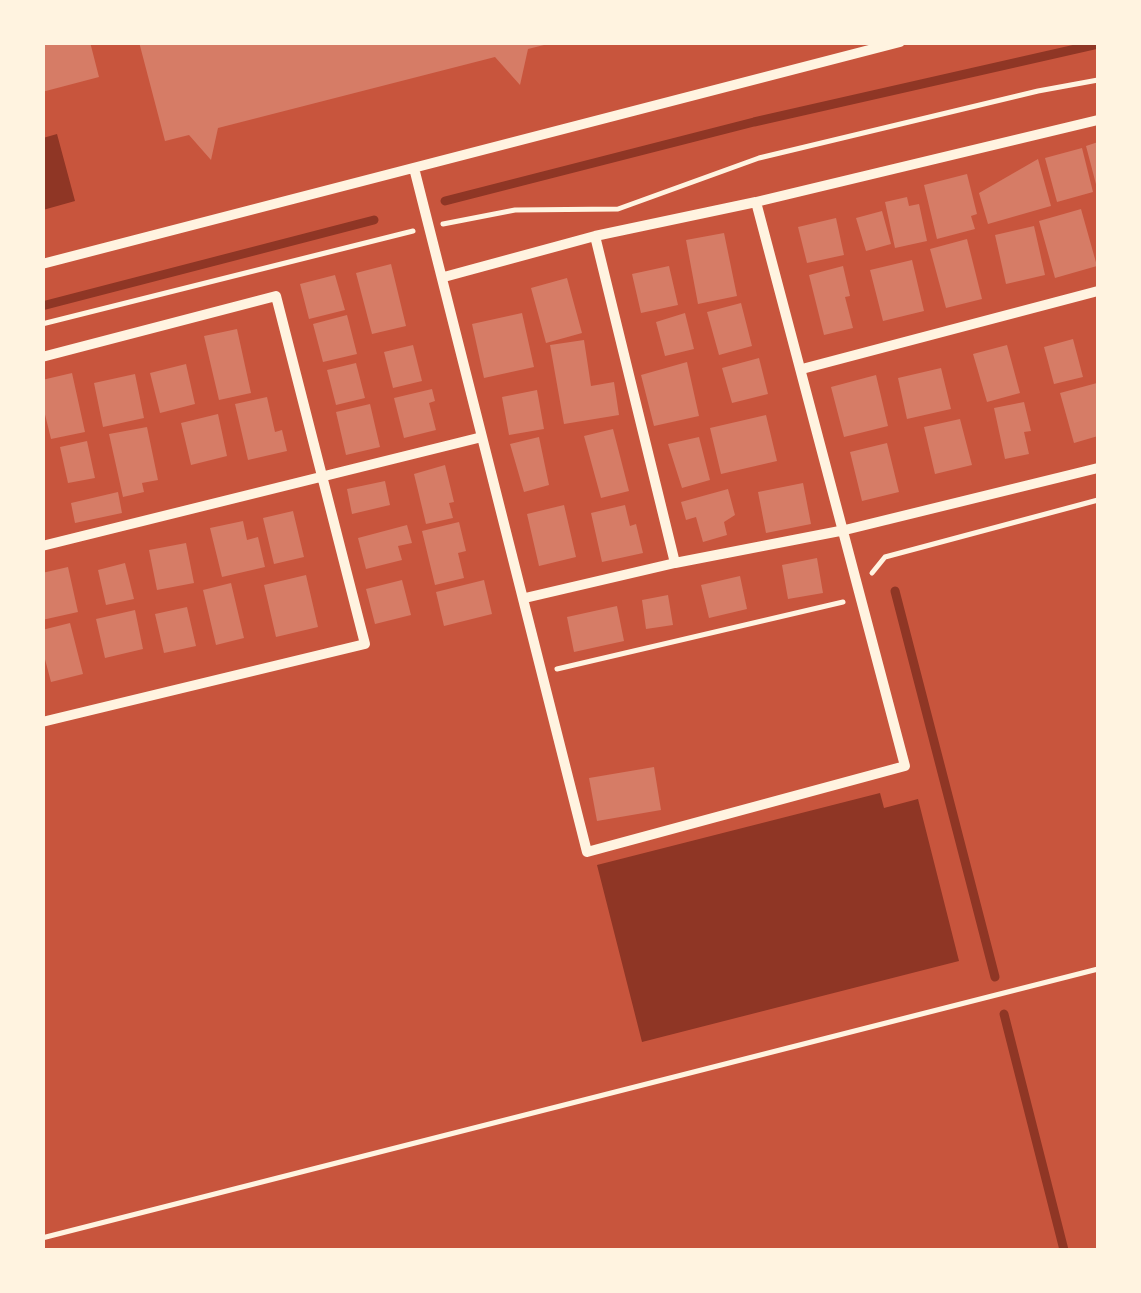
<!DOCTYPE html>
<style>
body{margin:0}
#map{position:relative;width:1141px;height:1293px;overflow:hidden;background:#c8553d;font-family:"Space Grotesk",sans-serif}
canvas{display:block}
.frame{position:absolute;inset:0;border:45px solid #fff3e0;pointer-events:none}
</style>
<div id="map">
<canvas width="1141" height="1293"></canvas>
<div class="frame"></div>
</div>
<script>
const ctx = document.querySelector('canvas').getContext('2d');
ctx.lineJoin = 'round';
function paint(path, color) { ctx.fillStyle = color; ctx.fill(path, 'evenodd'); }
function stroke(path, color, width, dash) { ctx.strokeStyle = color; ctx.lineWidth = width; ctx.lineCap = dash ? 'butt' : 'round'; ctx.setLineDash(dash || []); ctx.stroke(path); }
const water = new Path2D(`
 M57,134L75,201L43,210V138Z
 M880,793L884,808L918,799L959,961L642,1042L597,865Z`);
const stream = new Path2D(`
 M445,201L754,122L1098,44
 M42,306L374,220
 M895,591L995,977
 M1004,1014L1064,1250`);
const building = new Path2D(`
 M42,42H90L99,77L42,92Z
 M139,42H548V44L528,49L520,85L495,57L218,128L211,160L189,135L165,141Z
 M1098,142V188H1097L1086,146Z
 M1082,148L1093,192L1057,202L1045,158Z
 M1038,159L1051,206L988,224L979,193Z
 M967,174L977,214L971,216L975,229L937,239L924,185Z
 M907,197L909,206L919,204L927,241L895,248L885,202Z
 M1081,209L1097,266L1055,278L1039,221Z
 M882,211L891,244L866,251L856,218Z
 M836,218L844,255L807,263L798,227Z
 M1034,226L1045,275L1006,284L995,235Z
 M724,233L737,296L698,304L686,240Z
 M967,239L982,299L946,308L930,249Z
 M912,260L924,311L883,321L870,270Z
 M391,264L406,326L372,334L356,273Z
 M669,266L678,305L641,313L632,274Z
 M843,266L850,296L845,297L853,328L824,335L809,275Z
 M335,275L345,310L309,319L300,284Z
 M567,278L582,333L546,343L531,288Z
 M741,303L752,346L719,355L707,312Z
 M522,313L534,367L484,378L472,324Z
 M685,313L694,349L665,356L656,322Z
 M347,315L357,354L323,362L313,324Z
 M237,329L251,393L219,400L204,336Z
 M1073,339L1083,377L1054,384L1044,347Z
 M584,340L591,386L614,382L619,415L564,424L550,345Z
 M413,345L422,381L393,388L384,352Z
 M1007,345L1020,393L987,402L973,354Z
 M759,358L768,394L732,403L722,368Z
 M687,362L699,416L654,426L641,375Z
 M356,363L365,398L336,405L327,370Z
 M186,364L195,404L160,413L150,373Z
 M941,368L951,409L907,419L898,378Z
 M72,373L85,432L51,439L42,402V380Z
 M135,374L144,418L103,427L94,383Z
 M876,375L888,426L844,437L831,387Z
 M1097,383L1098,436L1074,443L1060,393Z
 M432,389L435,401L429,403L436,430L404,438L394,398Z
 M537,390L544,429L509,435L502,397Z
 M267,397L275,432L282,430L287,451L248,460L235,404Z
 M1024,402L1031,431L1024,432L1029,454L1005,459L994,408Z
 M370,404L380,447L346,455L336,412Z
 M218,414L227,456L191,465L181,423Z
 M766,415L777,461L721,474L710,428Z
 M960,419L972,465L935,474L924,427Z
 M147,427L158,480L142,483L144,492L123,497L109,434Z
 M613,429L629,491L601,498L584,436Z
 M539,437L549,485L524,492L510,444Z
 M699,437L710,480L682,488L668,444Z
 M87,441L95,478L68,483L60,447Z
 M887,443L899,492L862,501L850,452Z
 M445,465L454,502L449,503L453,518L426,524L414,474Z
 M385,481L390,505L352,514L347,489Z
 M803,483L811,524L766,533L758,492Z
 M728,489L735,515L724,522L727,535L703,542L696,517L686,520L681,502Z
 M118,492L122,513L75,523L71,503Z
 M564,505L576,557L539,566L527,514Z
 M625,505L630,526L636,524L643,553L602,562L591,513Z
 M293,511L304,557L274,564L263,518Z
 M243,521L247,540L258,537L265,567L222,577L210,528Z
 M459,522L466,551L458,553L464,578L435,585L422,531Z
 M407,525L412,543L398,546L402,560L366,569L358,538Z
 M186,543L194,583L157,590L149,550Z
 M817,558L823,593L788,599L782,565Z
 M125,563L134,599L106,605L98,570Z
 M68,567L78,612L42,620V573Z
 M306,575L318,627L276,637L264,585Z
 M740,576L747,609L709,618L701,585Z
 M402,580L411,615L375,624L366,589Z
 M484,580L492,614L444,626L436,592Z
 M231,583L244,638L216,645L203,590Z
 M668,595L673,625L646,629L642,600Z
 M617,606L624,641L574,652L567,617Z
 M187,607L196,646L164,653L155,614Z
 M135,610L143,649L105,658L96,619Z
 M70,623L83,674L51,682L42,648V630Z
 M654,767L661,810L597,821L589,778Z`);
const path = new Path2D(`
 M443,224L515,210L618,209L759,158L1038,91L1098,80
 M42,324L413,231
 M872,573L885,557L1098,500
 M557,669L843,602
 M42,1238L1098,969`);
const minor = new Path2D(`
 M414,168L587,852L905,766L756,202
 M595,236L675,563
 M42,264L900,42
 M444,277L595,236L756,202L1098,120
 M42,357L276,296L365,644L42,722
 M802,369L1098,291
 M42,546L482,437
 M525,598L675,563L845,530L1098,468`);
paint(water, '#8f3625');
stroke(stream, '#8f3625', 9);
paint(building, '#d67c66');
stroke(path, '#fff3e0', 5);
stroke(minor, '#fff3e0', 10);
</script>
